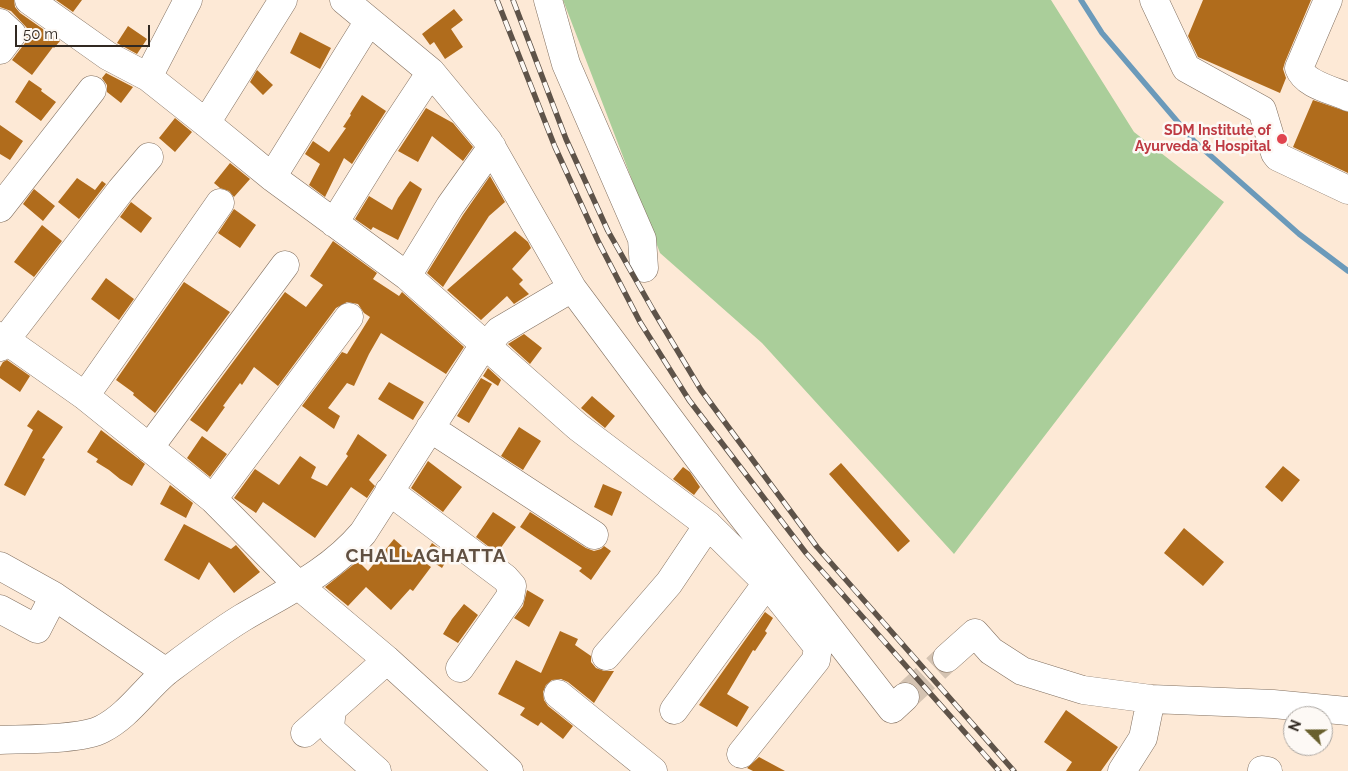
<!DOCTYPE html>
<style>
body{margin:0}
#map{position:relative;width:1348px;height:771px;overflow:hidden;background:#fde9d6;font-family:Raleway,sans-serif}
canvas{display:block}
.north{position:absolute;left:1283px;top:706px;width:50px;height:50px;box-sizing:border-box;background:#fdf9f5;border:1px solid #aba6a1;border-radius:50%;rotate:292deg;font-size:14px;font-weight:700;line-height:20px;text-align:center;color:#312922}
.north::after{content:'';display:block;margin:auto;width:18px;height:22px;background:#69602d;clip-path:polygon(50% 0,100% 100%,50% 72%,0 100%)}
.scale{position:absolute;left:15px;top:25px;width:135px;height:22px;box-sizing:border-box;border:2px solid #312922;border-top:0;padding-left:6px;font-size:15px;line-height:18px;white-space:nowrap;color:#312922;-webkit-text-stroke:4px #fdf9f5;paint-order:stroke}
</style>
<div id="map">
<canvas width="1348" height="771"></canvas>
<div class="north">N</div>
<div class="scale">50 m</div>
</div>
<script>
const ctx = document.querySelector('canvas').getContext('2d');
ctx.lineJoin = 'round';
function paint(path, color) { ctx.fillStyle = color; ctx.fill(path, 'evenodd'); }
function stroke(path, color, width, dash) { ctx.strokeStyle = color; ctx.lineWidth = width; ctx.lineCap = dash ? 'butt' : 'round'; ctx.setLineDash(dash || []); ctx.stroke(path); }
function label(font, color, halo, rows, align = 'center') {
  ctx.font = font + ' Raleway,sans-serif'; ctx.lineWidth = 5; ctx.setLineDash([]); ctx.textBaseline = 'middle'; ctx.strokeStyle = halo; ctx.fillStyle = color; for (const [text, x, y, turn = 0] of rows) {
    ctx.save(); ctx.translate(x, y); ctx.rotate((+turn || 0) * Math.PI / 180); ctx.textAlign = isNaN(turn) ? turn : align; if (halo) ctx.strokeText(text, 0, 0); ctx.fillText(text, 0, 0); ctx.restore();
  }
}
const green = new Path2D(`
 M563,0H1051L1134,132L1224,202L954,554L762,343L660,253Z`);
const stream = new Path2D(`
 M1081,0L1102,33L1194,141L1299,234L1348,271`);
const building = new Path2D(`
 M0,0H14L15,7L20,13L60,41L54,48L53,47L32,75L12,60L25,43L27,36V28L11,11L0,7Z
 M56,0H82L73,12Z
 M1203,0H1311L1285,62L1283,69L1286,78L1280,93L1198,57L1188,36Z
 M454,9L463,20L451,29L463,47L445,59L434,42L430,45L422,34Z
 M128,26L147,39L137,54L117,43Z
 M300,32L331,48L320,69L290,53Z
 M257,70L273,85L263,95L250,82Z
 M106,73L133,87L121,103L107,92V85L102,78Z
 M29,80L42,89L41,91L56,102L41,121L15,102Z
 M362,95L386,111L352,164L344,158L325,197L309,185L320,164L305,154L313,141L329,152L346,128L343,127L351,115L350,114Z
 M1313,100L1348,112V173L1293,147Z
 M426,108L453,123L473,147L463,161L432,136L418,162L398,151Z
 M175,118L192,132L175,152L159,138Z
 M0,125L23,141L10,160L0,154Z
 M230,163L250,179L234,197L229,191L220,188L214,183Z
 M490,176L505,202L489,216L443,287L427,273L463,215Z
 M77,178L95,190L102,181L106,184L79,219L58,202Z
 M410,181L422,189L398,240L373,227L371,230L355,219L369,196L392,210L398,198Z
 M34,189L55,206L43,221L23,204Z
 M131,202L152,218L141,233L120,217Z
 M234,209L256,225L240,248L218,233Z
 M42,225L62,241L34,277L14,262Z
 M515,231L528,242L531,248L512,269L523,280L519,284L529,294L514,304L507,296L481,320L447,290Z
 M333,241L377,273L373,279L399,296L402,292L464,347L446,374L381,333L369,354L354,386L347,383L328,408L340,416L334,429L302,406L342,352L347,354L370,317L364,313L358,304L347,302L336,308L278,386L254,367L242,385L240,383L223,406L225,407L207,432L190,420L285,292L306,307L323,285L310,276Z
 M106,278L134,299L119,320L91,299Z
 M184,282L230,312L155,413L133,395L134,393L116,380Z
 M524,334L542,348L530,364L508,344Z
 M7,360L30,376L20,392L0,378V367L3,362Z
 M488,368L501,380L498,386L483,376Z
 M481,378L492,384L469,423L457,416Z
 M389,382L424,402L413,420L378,399Z
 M592,396L615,416L605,428L581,408Z
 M38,410L63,427L42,458L45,459L25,496L4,485L33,430L27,426Z
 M519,427L541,441L523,470L501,456Z
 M101,430L145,464L132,486L120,479L109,470L96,462L98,459L87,452Z
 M358,434L387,455L369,480L375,486L367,498L351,487L315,538L263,502L256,513L234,498L255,469L279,485L300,456L316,467L311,478L327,486L348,456L346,454Z
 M202,436L227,454L210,477L187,458Z
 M428,461L462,487L443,512L411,488Z
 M841,463L910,541L898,552L829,474Z
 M1283,466L1300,480L1282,502L1265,487Z
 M683,467L690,472L700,487L694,495L673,479Z
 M603,484L622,492L612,516L594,507Z
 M170,485L193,503L186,518L160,504Z
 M493,512L516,527L497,553L476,537Z
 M530,512L586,548L594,551L601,549L604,546L611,551L591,580L579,571L582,568L520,527Z
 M184,524L231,549L236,545L260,572L234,593L209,562L199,580L164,560Z
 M1184,528L1224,562L1203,586L1164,553Z
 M394,539L412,555L413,554L431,567L413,591L410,589L391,610L366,587L348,606L325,587L358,561L368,571Z
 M432,543L449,556L442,568L424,556Z
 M527,590L544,600L529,627L514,618L523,606Z
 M464,604L478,615L458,643L443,634L452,619Z
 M765,612L773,618L765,631L767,633L755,651L753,650L727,694L749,707L737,727L699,705Z
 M560,631L578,639L575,645L591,656V662L596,668L604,671H614L594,703L568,682L561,679L552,680L546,685L543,692L544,700L548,706L573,726L563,739L541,722L538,726L520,715L525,708L498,694L516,660L541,673Z
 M1066,710L1118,747L1101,771H1066L1072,762L1044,742Z
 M759,757L785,771H753L747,768Z`);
const minorTunnel = new Path2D(`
 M905,697L947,658`);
const minor = new Path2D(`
 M29,0L108,56L148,77L206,123L272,177L407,276L578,427L708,525L767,583L818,647L816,660L741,754
 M344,0L431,72L488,141L572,288L729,499L892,709L905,697
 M548,0L566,64L642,239L644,268
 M1154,0L1186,68L1262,110L1275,153L1278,157L1348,190
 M1328,0L1299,68C1305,85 1333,90 1348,97
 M0,23L12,34L0,50
 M148,77L188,0
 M206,123L283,0
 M272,177L369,21
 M0,208L92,90
 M334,223L380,149L431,72
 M407,276L450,206L492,147
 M0,336L85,396L213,499L299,586L387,660L509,771
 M0,347L121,190L149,157
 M85,396L220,203
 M430,428L594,535
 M149,448L285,265
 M389,491L505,578L512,586L510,597L460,668
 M213,499L349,317
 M0,566L54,596L166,672
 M0,609L37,629L54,596
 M606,656L669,583L708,525
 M947,658L975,633L991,651L1022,671L1083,690L1151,699L1273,704L1348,711
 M558,694L653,771
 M674,710L767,583
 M305,733L332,709
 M0,740C24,739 82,740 102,729C128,716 145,689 167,671C191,653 216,634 242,618C286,592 329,573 363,533L476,357L499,331L572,288
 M1262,770L1268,771
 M377,771L333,732L330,727L332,709L387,660
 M1122,771L1143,738L1151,699`);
const rail = new Path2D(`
 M497,0L555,147L598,241L640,322L689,400L806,553L999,771
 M513,0L566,139L608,231L653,310L701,390L817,547L1014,771`);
const markers = [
 [1282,139,6,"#e0444e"]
];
const healthNames = [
 ["SDM Institute of",1271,131],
 ["Ayurveda & Hospital",1271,147]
];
const districtNames = [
 ["CHALLAGHATTA",426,556]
];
paint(green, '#aace9a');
stroke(stream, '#6b9aba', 5.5);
paint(building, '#b06c1c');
stroke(minorTunnel, '#d4c3b2', 28, [28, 14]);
stroke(minor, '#827060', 29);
stroke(minor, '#fff', 28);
stroke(rail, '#5e5349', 5.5);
stroke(rail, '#fdf9f5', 4, [11]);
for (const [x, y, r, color] of markers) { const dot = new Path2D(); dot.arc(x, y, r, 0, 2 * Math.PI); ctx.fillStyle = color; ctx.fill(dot); stroke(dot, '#fdf9f5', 2); }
label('bold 14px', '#be3a42', '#fdf9f5', healthNames, 'right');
ctx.letterSpacing = '1px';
label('bold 19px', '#615041', '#fdf9f5', districtNames);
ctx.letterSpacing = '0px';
</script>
